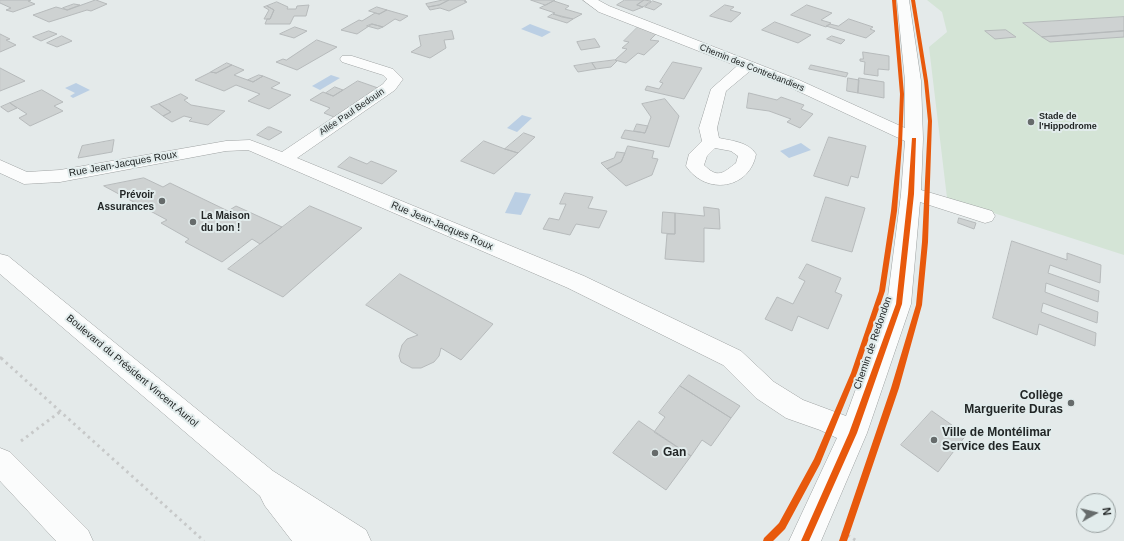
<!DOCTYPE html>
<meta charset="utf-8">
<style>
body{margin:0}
#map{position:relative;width:1124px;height:541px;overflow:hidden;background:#e4eaea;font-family:Arial,sans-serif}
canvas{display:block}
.north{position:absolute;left:1076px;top:493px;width:40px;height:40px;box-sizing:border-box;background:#e2ecec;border:1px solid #959d9d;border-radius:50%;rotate:82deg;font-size:11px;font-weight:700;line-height:16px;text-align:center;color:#222626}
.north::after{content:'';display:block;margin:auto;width:14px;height:18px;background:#666b6b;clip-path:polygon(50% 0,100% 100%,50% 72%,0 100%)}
</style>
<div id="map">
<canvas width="1124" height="541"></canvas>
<div class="north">N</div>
</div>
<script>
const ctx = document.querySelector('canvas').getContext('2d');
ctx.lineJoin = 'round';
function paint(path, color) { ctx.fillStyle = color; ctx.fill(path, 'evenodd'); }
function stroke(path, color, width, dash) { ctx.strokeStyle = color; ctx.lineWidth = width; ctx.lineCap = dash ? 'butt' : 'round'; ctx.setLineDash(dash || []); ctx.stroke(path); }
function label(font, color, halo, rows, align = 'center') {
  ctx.font = font + ' Arial,sans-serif'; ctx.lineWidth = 4; ctx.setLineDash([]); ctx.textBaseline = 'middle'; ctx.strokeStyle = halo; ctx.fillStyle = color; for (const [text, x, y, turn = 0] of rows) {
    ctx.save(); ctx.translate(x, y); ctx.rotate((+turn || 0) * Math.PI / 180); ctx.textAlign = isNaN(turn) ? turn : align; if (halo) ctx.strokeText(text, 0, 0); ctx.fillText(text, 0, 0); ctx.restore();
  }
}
const green = new Path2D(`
 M927,0H1124V255L947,198L929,47L947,32L942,12Z`);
const water = new Path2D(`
 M530,24L551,32L542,37L521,29Z
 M331,75L340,78L320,90L312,86Z
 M76,83L90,90L73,98L70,96L75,93L65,88Z
 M522,115L532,118L517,132L507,128Z
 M801,143L811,150L789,158L780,151Z
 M515,192L531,194L521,215L505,213Z`);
const building = new Path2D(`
 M0,0H31L28,1L35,4L13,12L6,10L11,8L0,3Z
 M96,0L107,4L91,11L87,10L49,22L33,15L56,7L67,10Z
 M443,0H449L439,5L428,7L426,4Z
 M449,0H466L464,1L467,2L449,11L440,8L430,10L428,7L439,5Z
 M531,0H555L546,5Z
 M625,0H644L637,5L643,7L633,11L617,5Z
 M644,0L651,1L643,7L637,5Z
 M554,1L569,6L565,9L582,14L573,19L553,14L555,13L540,8Z
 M653,1L662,4L654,10L645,7Z
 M277,2L288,7L287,9H296L297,6L309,5L306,16H294L290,24H265L267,19H270L274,10L267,6Z
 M74,4L80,5L67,10L63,8Z
 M725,5L734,7L730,10L741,13L731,22L710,16Z
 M807,5L832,13L821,20L831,23L826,27L791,15Z
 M267,6L274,10L270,19H264L269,10L264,7Z
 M377,7L387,10L379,14L369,11Z
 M387,10L408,16L400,21L395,19L383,27L372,24L357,34L341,30L359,20L362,21L375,13L379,14Z
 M553,14L562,17L573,19L567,23L548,17Z
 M1124,17V31L1042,37L1023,23Z
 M849,19L873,27L870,29L875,31L866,38L826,26L830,24L838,26Z
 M775,22L811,35L798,43L762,30Z
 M372,24L383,27L378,29L367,26Z
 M639,26L657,33L650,40L659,41L644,55L638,53L626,63L615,60L627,49L622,48L629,42L624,41Z
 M295,27L307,31L294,38L280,34Z
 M1006,30L1016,37L995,39L985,31Z
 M49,31L57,34L41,41L33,37Z
 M452,31L454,39L444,40L446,48L430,58L411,52L421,46L419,36Z
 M1124,31V37L1050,42L1042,37Z
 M0,34L10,39L6,40L16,45L0,52Z
 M62,36L72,41L57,47L47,43Z
 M832,36L845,40L841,44L827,39Z
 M595,39L600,47L581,50L577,42Z
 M317,40L337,47L297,70L276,62L283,59L286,60Z
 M863,52L889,56V70L878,69V76L864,74L865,62L860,61V59H863Z
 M615,60L617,61L611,67L596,69L592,63Z
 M673,62L702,68L684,99L645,90L647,86L659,89L663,83L660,82Z
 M227,63L232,65L216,73L211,72Z
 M592,63L596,69L578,72L574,66Z
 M232,65L244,70L234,75L253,82L263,76L280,83L271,88L291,95L269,109L248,101L260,94L236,85L224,91L195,80L211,72L216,73Z
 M811,65L848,73L846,77L809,69Z
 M0,68L25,81L0,91Z
 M259,75L263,76L253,82L248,80Z
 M848,78L859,80L858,93L847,91Z
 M859,78L884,82V98L858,93Z
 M358,81L378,88L334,117L324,113L330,108L310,100L323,92L333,96Z
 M335,87L343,90L333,96L326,93Z
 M42,90L63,102L54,106L63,111L30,126L19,118L27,114L10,103Z
 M749,93L777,100L781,97L804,105L801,109L813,114L800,128L787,122L791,119L769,111L747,108Z
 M181,94L188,98L184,100L191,105L225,111L208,125L189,121L192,118L184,116L172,122L163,116L171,112L159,104Z
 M665,99L679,116L669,147L621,138L625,130L645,133L651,117L642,104Z
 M10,103L17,108L8,112L1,107Z
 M159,104L171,112L163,116L151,107Z
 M637,124L648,126L645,133L634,131Z
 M268,127H270L282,132L269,140L257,135Z
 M524,133L535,137L518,153L505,149Z
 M829,137L866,146L858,178L851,176L848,186L814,176Z
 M114,140L112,152L78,158L82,146Z
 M484,141L505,149L518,153L494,174L461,161Z
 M628,146L654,151L652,158L658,159L652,175L626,186L607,169L621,162Z
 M617,152L625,153L621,162L607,169L601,163L614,158Z
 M350,157L367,164L371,161L397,171L382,184L338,167Z
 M144,178L163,187L170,183L228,211L236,206L282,227L260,244L252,239L222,262L185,242L189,239L161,223L167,220L104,186Z
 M565,193L593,197L588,208L607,211L599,228L576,224L570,235L543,229L549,218L559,220L566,204H560Z
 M826,197L865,208L852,252L812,241Z
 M310,206L362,228L283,297L228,269Z
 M704,207L719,209L720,229L704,228V262L665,259L667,234H675V213L704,216Z
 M663,212L675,213V234L662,233Z
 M959,218L976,223L974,229L958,223Z
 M1012,241L1067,260V253L1101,265L1100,283L1050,265L1048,273L1099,291L1098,302L1046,283L1045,292L1098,312L1097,323L1043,303L1041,312L1096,333L1095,346L1039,324L1037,335L993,318Z
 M807,264L841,278L835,292L842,295L828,329L798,316L792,331L765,319L777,297L793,304L805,281L799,278Z
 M400,274L493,324L461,360L441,348L439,356L434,362L421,368H412L401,362L399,356L402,345L407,339L418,335L366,305Z
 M689,375L740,406L731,418L680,386Z
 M680,386L731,418L711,446L702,440L691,456L654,432L665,417L659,413Z
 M932,411L966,435L938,472L901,445Z
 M639,421L691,456L666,490L613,453Z`);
const pathFar1 = new Path2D(`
 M0,357L2,359`);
const path = new Path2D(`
 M1,358L204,541
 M21,441L61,411
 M842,532L857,541`);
const minor = new Path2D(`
 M583,0H598L609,6L799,80L905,128V81L897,0H909L921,81L923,139L921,190L992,211L995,216L992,221L985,223L920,202L911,304L867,433L821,541H789L837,438L820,430L786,418L756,398L723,365L568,288L248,150L226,151L60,182L24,184L0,173V160L27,172L60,170L226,141L250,140L282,152L383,84L387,79L383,75L342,62L340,59L342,56H352L393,69L403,79L395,90L297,158L584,276L741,351L774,382L803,400L846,416L887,304L901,194L905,141L787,86L750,71L726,91L717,128L719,138C733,141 748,142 756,154C750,189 706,196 686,166L689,154L702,141L699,128L711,89L737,66L599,12ZM715,148L731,151L738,156L736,163C723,173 718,179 704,165L707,156Z
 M0,448L10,452L88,530L93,541H56L0,481Z`);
const major = new Path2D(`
 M0,254L8,256L273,471L366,530L371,541H292L265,506L260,496L0,274Z`);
const cycleway = new Path2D(`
 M892,0H896L904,94L902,144L897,211L885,291L857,373L820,464L785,529L773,541H763L764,538L779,523L814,459L851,373L879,291L891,211L898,144L900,94Z
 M911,0H915L928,81L932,121L928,242L922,305L899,388L847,541H839L891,388L916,305L922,242L928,121L924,81Z
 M912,138H916V139L914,194L902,304L857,433L809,541H801L849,433L896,304L908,194Z`);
const markers = [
 [1031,122,4,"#666b6b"],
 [162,201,4,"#666b6b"],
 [193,222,4,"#666b6b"],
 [1071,403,4,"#666b6b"],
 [934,440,4,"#666b6b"],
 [655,453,4,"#666b6b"]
];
const farStreetnames = [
 ["Chemin des Contrebandiers",752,68,22],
 ["Allée Paul Bedouin",352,112,-34]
];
const farPoinames = [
 ["Stade de",1039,117],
 ["l'Hippodrome",1039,127]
];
const streetNames = [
 ["Rue Jean-Jacques Roux",123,164,-10],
 ["Rue Jean-Jacques Roux",442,226,23],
 ["Chemin de Redondon",873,343,-71],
 ["Boulevard du Président Vincent Auriol",132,371,40]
];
const poiNames = [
 ["Prévoir",154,195],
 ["Assurances",154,207],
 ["La Maison",201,216,"left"],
 ["du bon !",201,228,"left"]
];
const nearPoinames = [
 ["Collège",1063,396,"right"],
 ["Marguerite Duras",1063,410,"right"],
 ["Ville de Montélimar",942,433],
 ["Service des Eaux",942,447],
 ["Gan",663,453]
];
paint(green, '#d4e4d6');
paint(water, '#bbcfe4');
paint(building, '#ced2d2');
stroke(building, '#b6babb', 1);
stroke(minor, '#9ea2a2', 1);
stroke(major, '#9ea2a2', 1);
stroke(pathFar1, '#c7c9c9', 2.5, [2, 3]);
stroke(path, '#c7c9c9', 3, [2.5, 4]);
paint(minor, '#fbfcfc');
paint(major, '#fbfcfc');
paint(cycleway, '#e8590c');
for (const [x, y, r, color] of markers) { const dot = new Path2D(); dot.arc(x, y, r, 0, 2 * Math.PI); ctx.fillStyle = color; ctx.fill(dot); stroke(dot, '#e2ecec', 1.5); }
label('9px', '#222626', '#e2ecec', farStreetnames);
label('bold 9px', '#222626', '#e2ecec', farPoinames, 'left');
label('10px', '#222626', '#e2ecec', streetNames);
label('bold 10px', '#222626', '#e2ecec', poiNames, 'right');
label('bold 12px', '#222626', '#e2ecec', nearPoinames, 'left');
</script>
